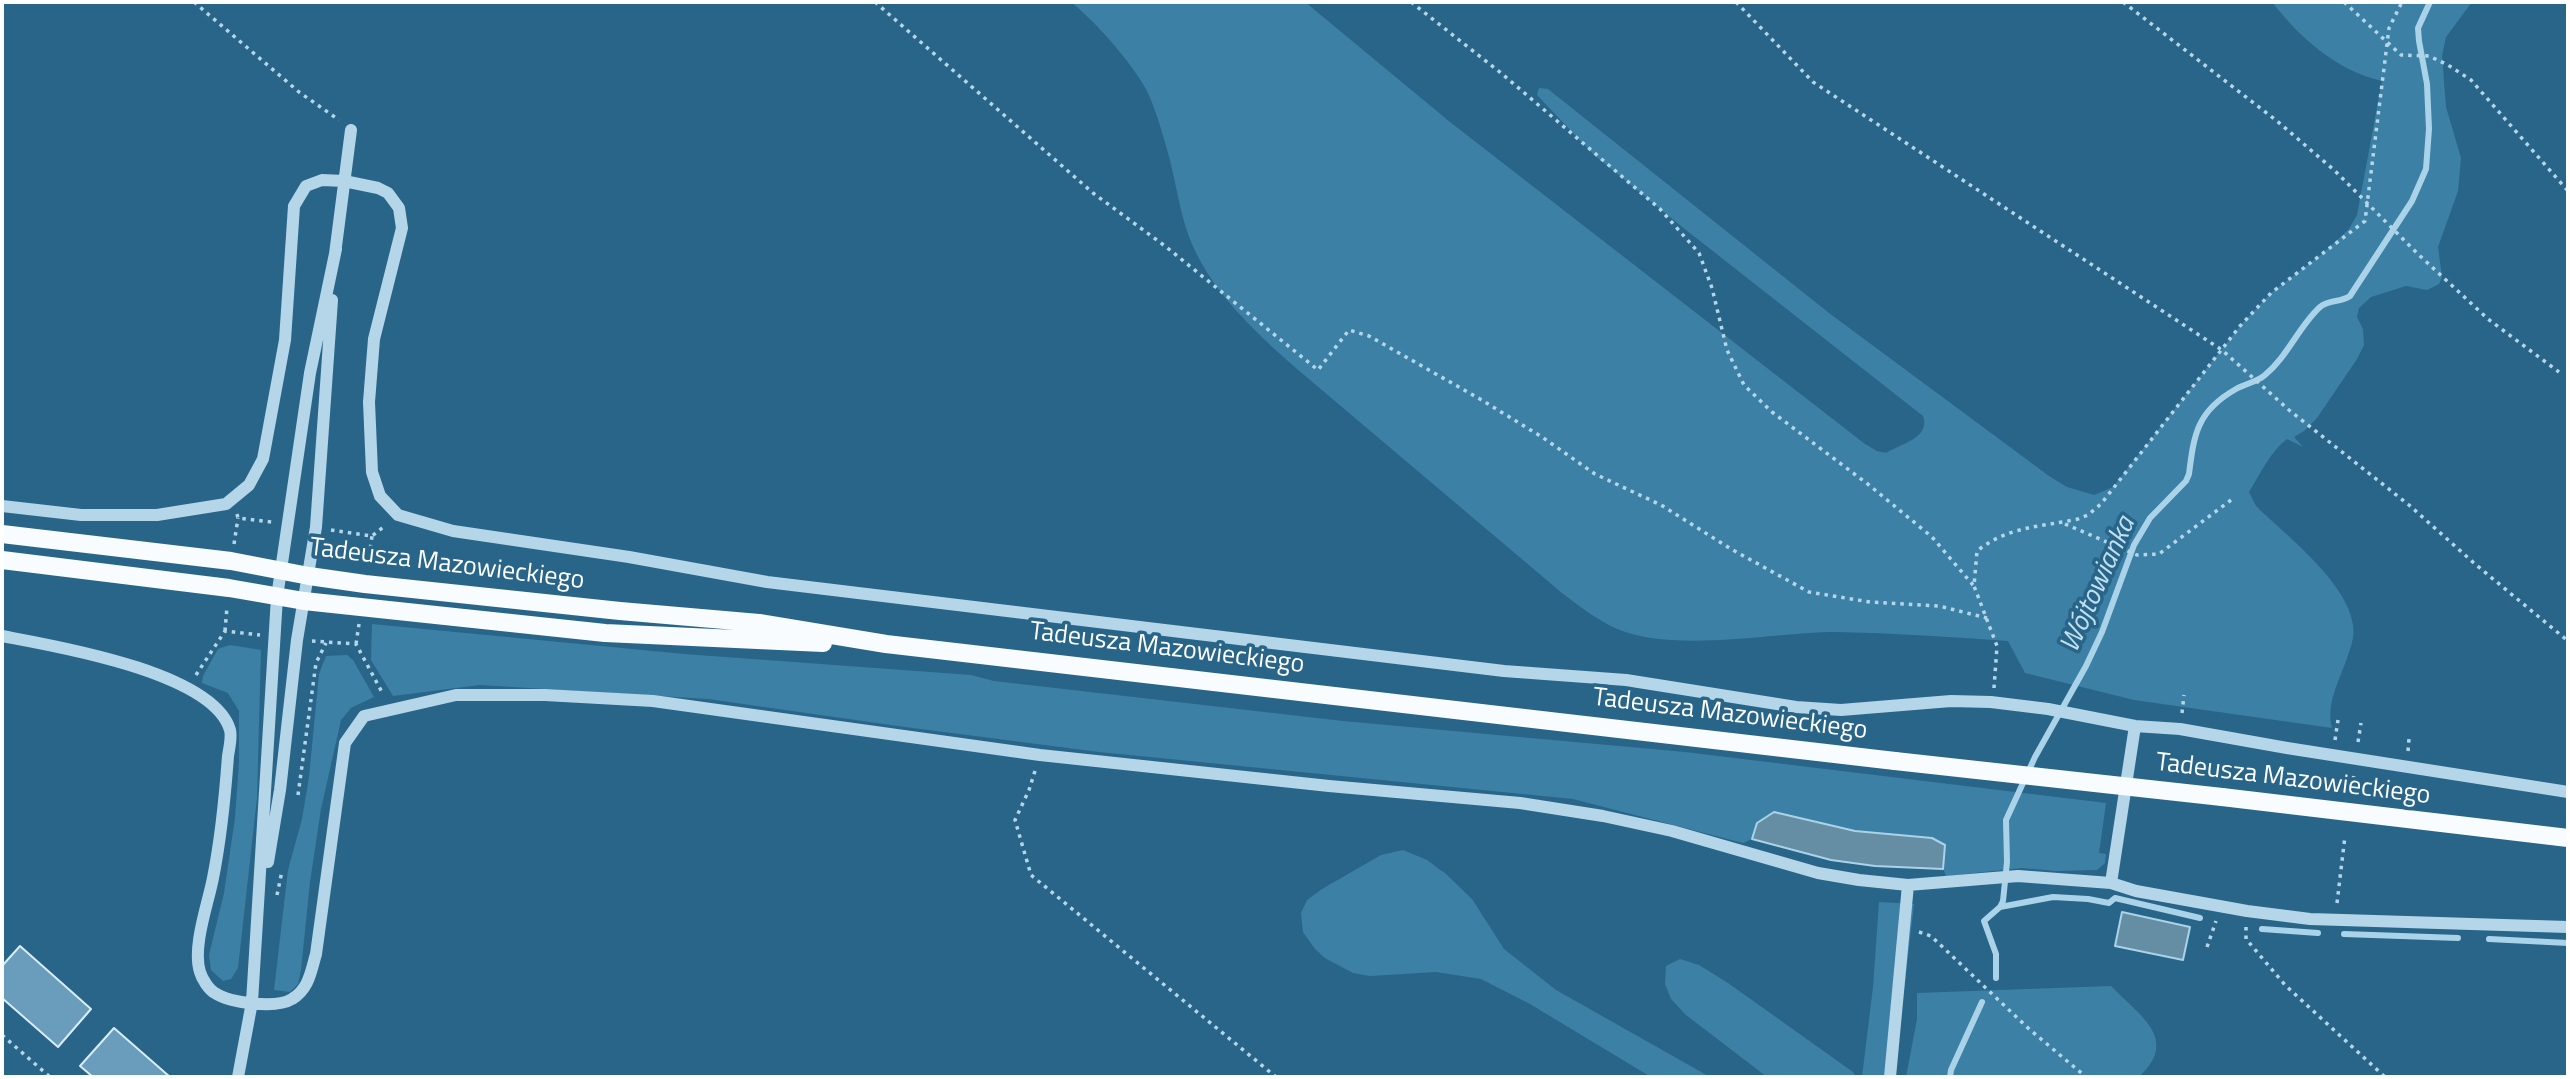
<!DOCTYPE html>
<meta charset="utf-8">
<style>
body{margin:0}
#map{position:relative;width:2570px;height:1079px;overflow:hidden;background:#286589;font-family:"Titillium Web",sans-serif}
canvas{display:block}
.frame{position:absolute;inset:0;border:4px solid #fff;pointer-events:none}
</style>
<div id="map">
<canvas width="2570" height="1079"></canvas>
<div class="frame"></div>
</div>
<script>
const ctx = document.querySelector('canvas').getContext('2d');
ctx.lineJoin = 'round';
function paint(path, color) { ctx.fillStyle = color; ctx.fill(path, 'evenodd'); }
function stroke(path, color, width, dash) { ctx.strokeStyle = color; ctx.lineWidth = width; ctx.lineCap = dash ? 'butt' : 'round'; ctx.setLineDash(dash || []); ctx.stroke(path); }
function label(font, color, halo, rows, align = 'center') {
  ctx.font = font + ' "Titillium Web",sans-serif'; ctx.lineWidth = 7; ctx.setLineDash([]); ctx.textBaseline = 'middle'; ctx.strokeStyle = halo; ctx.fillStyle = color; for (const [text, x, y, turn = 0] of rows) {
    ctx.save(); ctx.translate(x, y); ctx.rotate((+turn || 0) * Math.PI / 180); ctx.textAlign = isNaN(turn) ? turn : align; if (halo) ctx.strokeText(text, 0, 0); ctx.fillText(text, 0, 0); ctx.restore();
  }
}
const green = new Path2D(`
 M1071,2H1305L1450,122L1865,444L1877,451L1886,453C1900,444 1931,438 1923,416L1686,230L1594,155L1537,95L1539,88L1548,89L1829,313L2049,476L2067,487L2094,495L2113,487L2240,326L2271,293L2323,253L2349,229L2357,215L2382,81C2337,71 2300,38 2272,2H2472L2446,37L2442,56L2446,107L2461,158L2458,191L2438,247L2442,277L2439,284L2427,290L2406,286L2371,297L2359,308L2357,317L2363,329L2364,345L2357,359L2317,418L2304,431L2294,437L2303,447L2287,439C2270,452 2260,474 2249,492L2256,506C2286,535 2348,583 2353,625C2355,638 2350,649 2346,661C2338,683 2326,705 2332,728L2134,700L2025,673L2008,641C1951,637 1894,633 1837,632C1774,632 1672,654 1615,628C1596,619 1579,606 1562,593L1297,369C1254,331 1208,289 1188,234C1178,205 1175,175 1166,146C1161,128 1155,108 1147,91C1133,64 1095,21 1071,2Z
 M372,624L684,654L971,675L994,681L1343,721L1685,752L2106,803L2099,853L2106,854L2105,863L2097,870L2056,871L2022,868L1946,876L1943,869L1945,845L1932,838L1855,831L1774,812L1757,822L1752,839L1743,843L1573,799L1099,752L905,727L708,699L480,685L393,696L371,660Z
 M230,645L261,650L257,798L238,968L231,979L223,981L211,970L209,955L224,893L235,818L239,761V711L228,693L202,683L203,676L218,649Z
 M347,655L353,660L374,697L351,708L341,720L321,809L310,882L301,970L298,984L290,992L274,990L288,870L302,819L309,777L319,674L326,656Z
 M1403,850L1427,860L1446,874L1472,899L1504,949L1556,990L1710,1077H1651L1530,1004L1481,979L1436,972L1370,976L1353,973L1325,958L1315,949L1303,932L1301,913L1307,900L1322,889L1381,855Z
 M1879,902L1914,904L1894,1077H1862L1873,987Z
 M1680,959L1699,965L1728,983L1853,1072L1856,1077H1767L1686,1015L1671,999L1665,984L1666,966Z
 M2111,986C2140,1016 2180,1039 2139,1077H1906L1917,1019V993Z`);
const water = new Path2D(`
 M1774,812L1855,831L1932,838L1945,845L1943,869L1875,866L1831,860L1752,839L1757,823Z
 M2122,912L2190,927L2183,960L2115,946Z`);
const stream = new Path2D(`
 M2000,907L2053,897L2088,899L2109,903L2115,898L2200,918
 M2262,929L2318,933
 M2344,934L2458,938
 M2489,939L2568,943
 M1996,978V954L1984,921L2000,907L2003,901L2007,862L2006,820L2035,757L2086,666L2102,632L2134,545L2150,518L2186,481L2189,474C2194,434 2197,411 2236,389C2245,384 2257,382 2265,375C2288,356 2299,326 2320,307C2329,299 2340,303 2350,296L2412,201L2426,169L2429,129L2427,84L2419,41L2418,28L2430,2
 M1950,1077L1951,1070L1982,1002`);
const building = new Path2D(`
 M20,946L91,1009L58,1047L2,998V966Z
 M114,1028L170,1077H93L80,1066Z`);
const path = new Path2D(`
 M194,2L299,92L339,120
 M875,2L1093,193L1165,246L1318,370L1349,330L1369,336L1480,399L1542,437L1595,474L1661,505L1731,549L1809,592L1870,602L1939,606L1987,618
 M1411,2L1501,73L1660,209L1699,253L1712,288L1727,350L1744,385L1772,412L1869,485L1932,537L1973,585
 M1736,2L1813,82L2222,350L2289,410L2409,505L2475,564L2568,641
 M2123,2L2277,121L2334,170L2419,255L2488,319L2559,372
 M2344,2L2401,55L2429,56L2448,65L2471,80L2568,191
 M237,514L238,518L272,522
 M2065,524L2137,555L2159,554L2231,500
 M331,530L372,536L386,525
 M234,544L238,518
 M368,565L372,536
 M225,631L227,607
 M312,641L356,644L383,694
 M356,644L359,624
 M196,675L225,631L260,635
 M1994,688L1997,646L1974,586L1977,551C2008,526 2041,527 2078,519L2088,515L2101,504L2240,326L2271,293L2365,221L2389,28L2402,2
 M2182,713L2184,695
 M2335,740L2338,720
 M2358,742L2361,723
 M2408,751L2409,739
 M1035,771L1029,790L1015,820L1031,875L1276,1077
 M2352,788L2354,774
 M298,795L316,663L326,643
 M277,895L282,871
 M2337,903L2345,836
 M2246,927V939L2285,985L2385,1077
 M1919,932L1931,936L2028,1028L2086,1077
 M2207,947L2216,921
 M2,1035L50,1077`);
const minor = new Path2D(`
 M335,254L351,130
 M2,506L81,515H157L226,504L249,485L263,459L285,340L294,206L306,186L322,180L344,181L378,188L388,193L399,208L402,228L374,339L369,402L372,472L380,496L398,515L453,531L629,557L767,582L1504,671L1626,680L1796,707L1841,710L1951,701L1991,702L2048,709L2135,726L2180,729L2287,748L2568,792
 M2,636C55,646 213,672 230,730C232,737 229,749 228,756C225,797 221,838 213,878C208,904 192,947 200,972C202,979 209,990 215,993C230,1003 276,1009 292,999C309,989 311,971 316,954L345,743L364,716L456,695H545L653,701L1040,755L1329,786L1520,803L1603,816L1672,831L1818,873L1859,880L1908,885L2018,876L2111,883L2136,891L2247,911L2310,919L2568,927
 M268,862L280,790L297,640L316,527L332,300
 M2111,883L2135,726
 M238,1077L252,1002L277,597L310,373L336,249
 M1890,1077L1908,885`);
const major = new Path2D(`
 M2,534L231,561L309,576L365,584L620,611L759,623L886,644L1895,761
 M2,560L229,588L304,601L605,633L823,643
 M2222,797L2568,838`);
const majorBridge = new Path2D(`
 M1895,761L2222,797`);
const streetNames = [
 ["Tadeusza Mazowieckiego",447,565,7],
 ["Tadeusza Mazowieckiego",1167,649,7],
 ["Tadeusza Mazowieckiego",1730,715,7],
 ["Tadeusza Mazowieckiego",2293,780,7]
];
const waterNames = [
 ["Wójtowianka",2099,585,-66]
];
paint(green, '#3d80a5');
paint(water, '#658da4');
stroke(water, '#aad3e9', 2);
stroke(stream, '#aad3e9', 6);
paint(building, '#699dbb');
stroke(building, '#d9ecf7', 2);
stroke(path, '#b5d6e9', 3.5, [3.5, 5]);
stroke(minor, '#b5d6e9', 12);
stroke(major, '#f8fcfe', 18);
stroke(majorBridge, '#f8fcfe', 18);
label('26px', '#fff', '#286589', streetNames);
label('italic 28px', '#c1e0f0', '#286589', waterNames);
</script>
